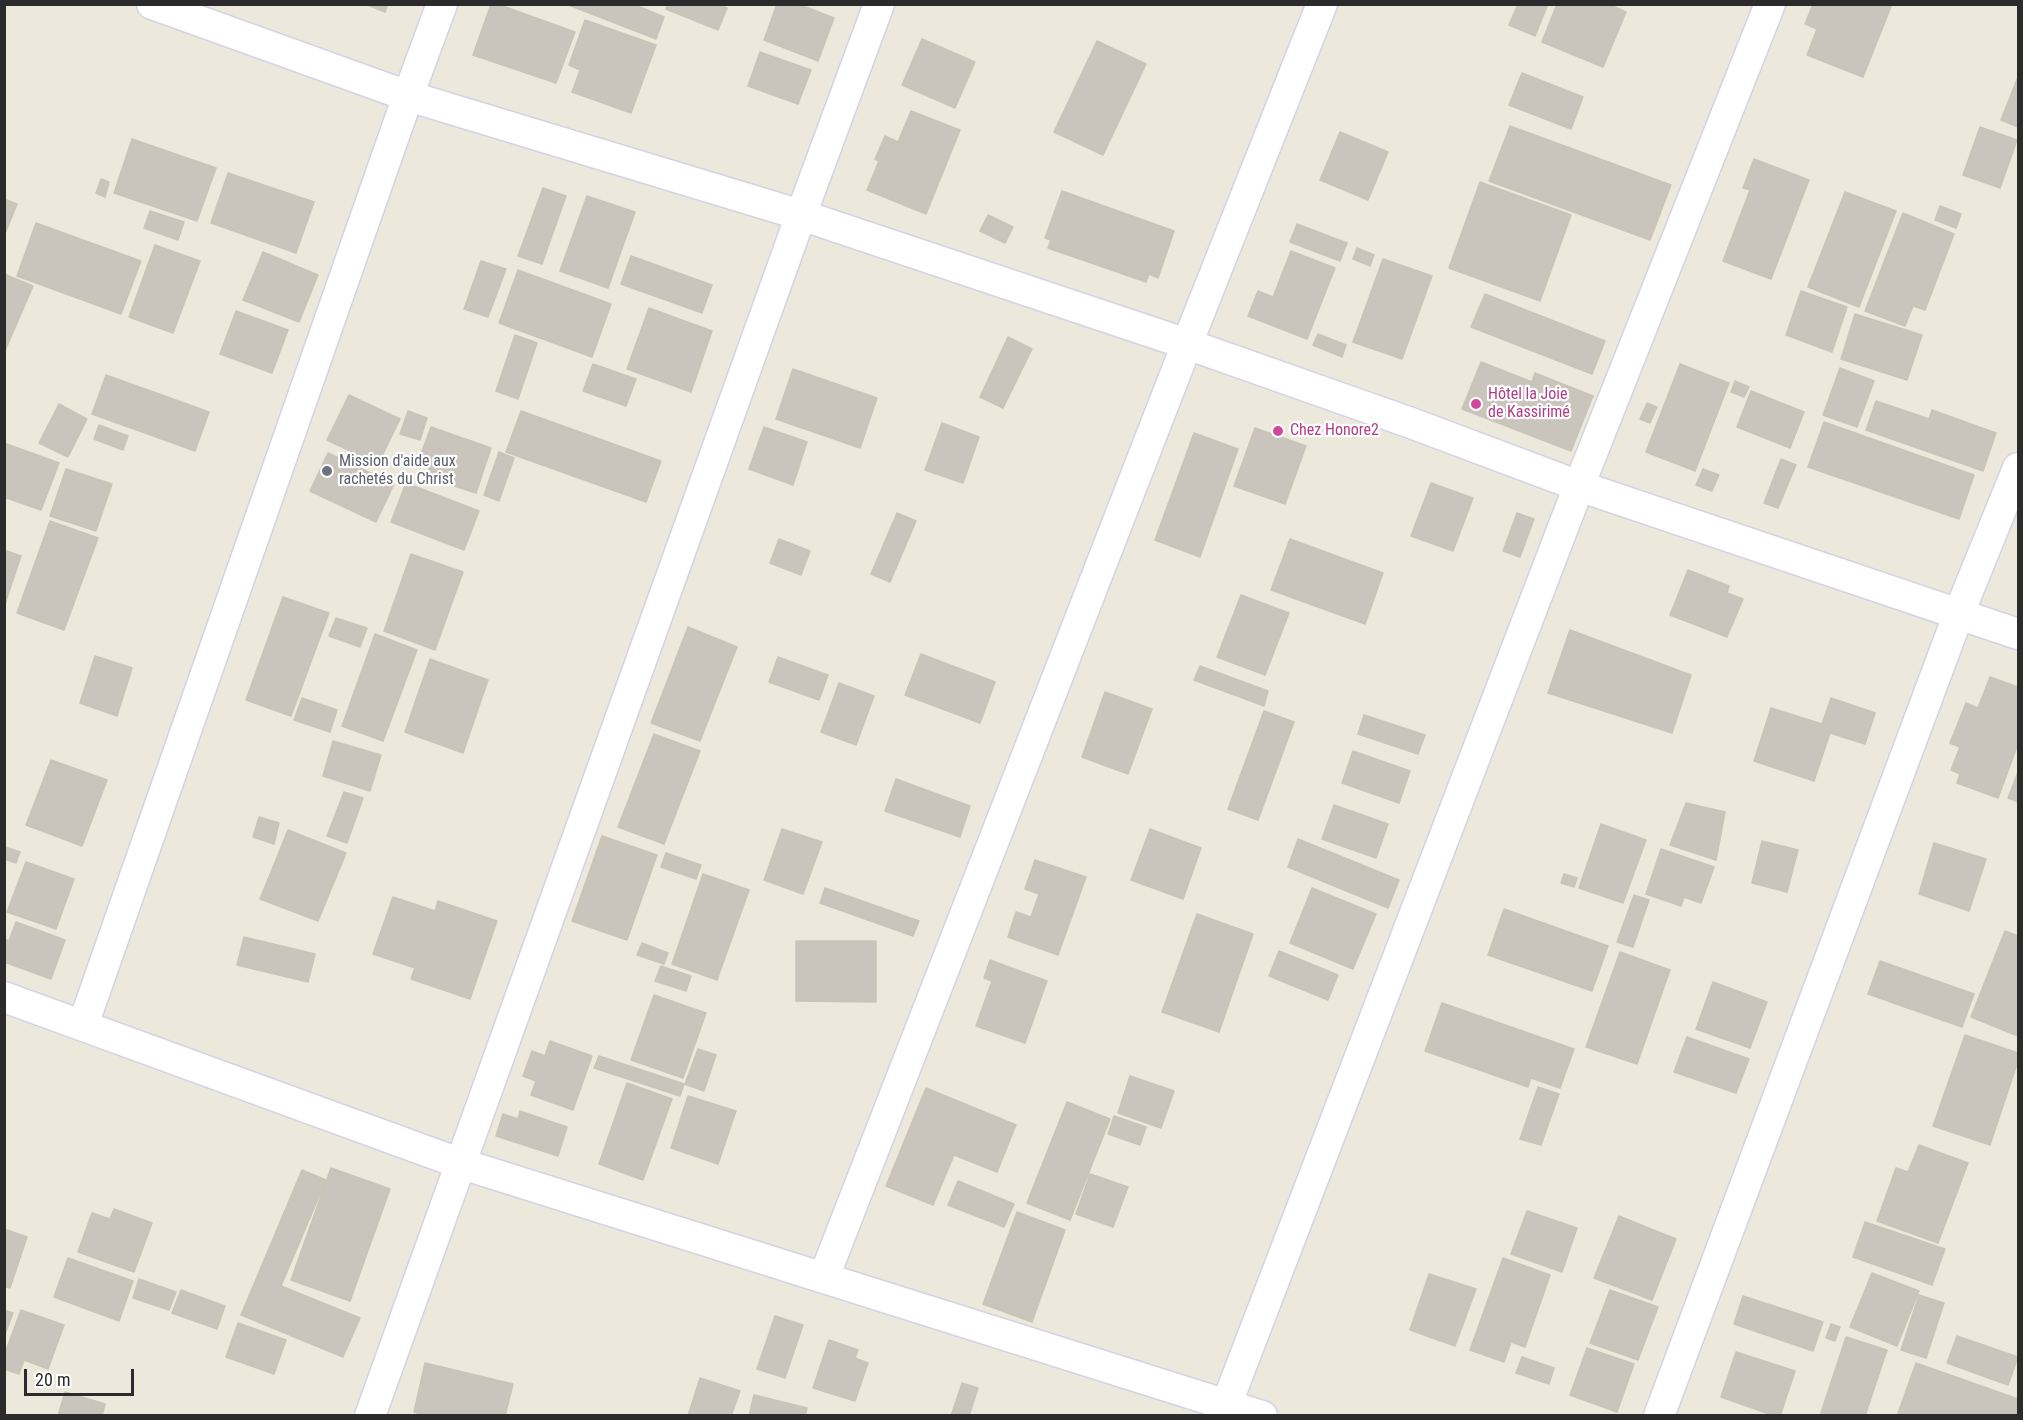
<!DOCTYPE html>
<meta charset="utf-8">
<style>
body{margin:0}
#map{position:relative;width:2023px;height:1420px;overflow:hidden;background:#ede8dc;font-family:"Roboto Condensed",sans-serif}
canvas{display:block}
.frame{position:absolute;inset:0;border:6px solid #2b2b2b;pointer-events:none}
.scale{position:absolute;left:24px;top:1369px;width:110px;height:27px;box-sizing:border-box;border:3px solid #2b2b2b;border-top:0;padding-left:8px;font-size:18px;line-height:21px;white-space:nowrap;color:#2b2b2b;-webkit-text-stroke:4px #fff;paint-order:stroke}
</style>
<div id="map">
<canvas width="2023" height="1420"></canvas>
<div class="frame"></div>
<div class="scale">20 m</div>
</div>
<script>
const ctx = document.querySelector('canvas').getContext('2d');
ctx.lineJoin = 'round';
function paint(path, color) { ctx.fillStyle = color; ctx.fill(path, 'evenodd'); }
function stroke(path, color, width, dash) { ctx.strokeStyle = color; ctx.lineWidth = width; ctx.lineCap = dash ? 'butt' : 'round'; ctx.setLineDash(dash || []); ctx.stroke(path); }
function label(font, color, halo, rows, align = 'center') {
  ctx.font = font + ' "Roboto Condensed",sans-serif'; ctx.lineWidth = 4.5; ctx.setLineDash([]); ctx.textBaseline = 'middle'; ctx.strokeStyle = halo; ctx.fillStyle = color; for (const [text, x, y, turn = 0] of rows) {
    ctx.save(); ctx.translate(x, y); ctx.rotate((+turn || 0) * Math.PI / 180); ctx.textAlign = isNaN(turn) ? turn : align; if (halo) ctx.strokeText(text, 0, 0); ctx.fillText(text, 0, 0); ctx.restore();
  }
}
const building = new Path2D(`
 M365,4H388L385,12Z
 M491,4H497L575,32L556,83L473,55Z
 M566,4H633L664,17L656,39Z
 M668,4H718L727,8L718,30L666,9Z
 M777,4H798L834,18L818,61L764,40Z
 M1518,4H1548L1535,36L1509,25Z
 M1557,4H1608L1626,12L1603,67L1542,42Z
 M1813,4L1825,6L1826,4H1892L1863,77L1807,55L1817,29L1805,24Z
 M585,20L656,45L631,113L572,92L580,70L569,65Z
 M922,39L975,62L955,108L902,85Z
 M1097,41L1146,64L1103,155L1054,132Z
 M760,52L811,70L798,104L748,86Z
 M1522,73L1583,97L1571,129L1509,105Z
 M2018,77V127L2001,120Z
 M911,111L960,130L926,214L867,190L879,161L875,159L885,136L898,142Z
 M1510,126L1671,185L1650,240L1489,181Z
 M1980,127L2017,140L2000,188L1963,175Z
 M1340,132L1388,152L1368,200L1320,180Z
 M132,139L216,168L197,221L114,193Z
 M1754,159L1809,180L1771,279L1723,261L1750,190L1743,188Z
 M228,173L314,202L296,253L211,223Z
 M101,179L109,182L105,197L96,193Z
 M1480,182L1571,215L1540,301L1449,268Z
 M543,188L566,196L542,264L518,256Z
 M1062,191L1174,231L1158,278L1149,274L1146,282L1048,248L1051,240L1045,238Z
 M1845,192L1896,211L1859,307L1808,287Z
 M587,196L635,212L608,288L560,271Z
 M4,199L17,204L4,236Z
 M1940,206L1961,214L1956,228L1935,220Z
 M150,211L184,222L178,240L144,228Z
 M1903,213L1954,234L1925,310L1913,306L1905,326L1865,311Z
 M988,215L1013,227L1005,243L980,231Z
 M36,223L141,261L121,314L17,276Z
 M1297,224L1347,243L1340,261L1290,242Z
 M155,245L200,261L173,333L129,317Z
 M1357,248L1374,255L1370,266L1353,259Z
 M1291,251L1335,268L1307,339L1248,316L1258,291L1273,297Z
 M263,252L318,275L299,322L243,300Z
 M631,256L712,285L702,313L621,284Z
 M1383,259L1432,276L1402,359L1353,342Z
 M481,261L506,269L488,317L464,309Z
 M518,270L611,304L592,357L499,323Z
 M4,274L33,286L4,353Z
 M1801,291L1847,307L1832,352L1786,335Z
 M1485,294L1605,341L1592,374L1471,327Z
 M649,308L712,331L691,392L627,369Z
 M236,311L288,330L272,373L220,354Z
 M1855,314L1922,335L1907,380L1841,359Z
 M1318,334L1346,345L1342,357L1313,345Z
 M515,335L537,343L518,399L496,391Z
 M1008,337L1032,349L1003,408L980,397Z
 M1481,362L1532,382L1535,373L1593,396L1571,451L1462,409Z
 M593,364L636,379L626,406L583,391Z
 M1680,364L1729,383L1695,471L1646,452Z
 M1840,368L1874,381L1857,427L1823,415Z
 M793,369L877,398L860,448L776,419Z
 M106,375L209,412L195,451L92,414Z
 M1735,381L1749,387L1744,397L1731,392Z
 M1751,391L1804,412L1790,448L1737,427Z
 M349,395L400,419L378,464L327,440Z
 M1876,401L1929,419L1932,410L1996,433L1983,471L1866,430Z
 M1647,403L1657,407L1650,423L1640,419Z
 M59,404L87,419L68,457L39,443Z
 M408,411L427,418L420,440L400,434Z
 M521,411L661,461L646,502L506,452Z
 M1824,422L1974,475L1959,519L1808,467Z
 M942,423L979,437L963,483L925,470Z
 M99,425L128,436L123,450L94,439Z
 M431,427L491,448L476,493L426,477L430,466L418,462Z
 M764,427L807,442L793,485L749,469Z
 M1255,428L1306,446L1285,504L1234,486Z
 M1194,433L1238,449L1200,557L1155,540Z
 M4,443L59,463L41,510L4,497Z
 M499,452L514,458L499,501L484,495Z
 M328,453L394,484L376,522L310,491Z
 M1781,459L1796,465L1778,508L1764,503Z
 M66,469L112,484L96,531L50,516Z
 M1703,469L1719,475L1712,491L1696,485Z
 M406,483L479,511L464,550L391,522Z
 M1431,483L1473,498L1453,551L1411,536Z
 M897,513L916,521L890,582L871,574Z
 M1517,513L1534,519L1520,557L1503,551Z
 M50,521L98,538L64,630L17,613Z
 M779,539L810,551L801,575L770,563Z
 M1290,539L1383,573L1365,624L1271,590Z
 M4,550L21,556L4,607Z
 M411,554L463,572L435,650L384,631Z
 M1688,570L1729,586L1727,593L1743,599L1727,637L1670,615Z
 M1241,595L1289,613L1265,675L1217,657Z
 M283,597L329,613L291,716L246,700Z
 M336,618L367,628L360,647L329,636Z
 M688,627L737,647L700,741L651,723Z
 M1570,630L1691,675L1672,733L1548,693Z
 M375,634L417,650L383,741L342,726Z
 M921,654L995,682L980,723L905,695Z
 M95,656L132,668L117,716L80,703Z
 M778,657L828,675L819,700L769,682Z
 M430,659L488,680L463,753L405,732Z
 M1200,666L1268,691L1264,706L1194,680Z
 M1990,677L2018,687V744L1998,798L1957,783L1960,774L1951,770L1960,747L1950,743L1966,703L1978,708Z
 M839,683L874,696L856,745L821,732Z
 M1105,692L1152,709L1128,774L1082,757Z
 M302,698L337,710L330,732L294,720Z
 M1831,698L1875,713L1865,744L1830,733L1814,781L1754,761L1771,708L1822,724Z
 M1264,711L1294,722L1258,820L1228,809Z
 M1364,715L1425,735L1418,754L1358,734Z
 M654,734L700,751L664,844L618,827Z
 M333,741L381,755L370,791L323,776Z
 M1353,751L1410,771L1399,803L1342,783Z
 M51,760L107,780L82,846L26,825Z
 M2018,772V802L2008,798Z
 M896,779L970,806L960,837L885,811Z
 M344,792L363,798L347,843L327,836Z
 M1686,803L1725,812L1716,860L1670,845Z
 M1334,805L1388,824L1376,858L1322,839Z
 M259,817L279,823L274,844L253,837Z
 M1601,824L1646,840L1623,903L1579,888Z
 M782,829L822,842L803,894L764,880Z
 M1150,829L1201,848L1183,899L1131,880Z
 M288,830L346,853L318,921L260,899Z
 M602,836L657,855L627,940L572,921Z
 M1298,839L1399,880L1388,908L1288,867Z
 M1762,841L1798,850L1787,892L1752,883Z
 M1934,843L1986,859L1969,911L1919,894Z
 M5,847L20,852L16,863L4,859Z
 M1661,849L1714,867L1701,903L1684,897L1681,906L1646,894Z
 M666,853L701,865L696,879L661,867Z
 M1035,860L1086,877L1058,955L1008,937L1016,912L1031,917L1039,894L1025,889Z
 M26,862L74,879L56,929L7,912Z
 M703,874L749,890L717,980L672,964Z
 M1564,874L1577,878L1574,887L1561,883Z
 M825,888L919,921L913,936L820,903Z
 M1312,888L1376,914L1353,969L1290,943Z
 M1634,895L1649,900L1633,947L1617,942Z
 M393,897L435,911L438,901L497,921L470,999L411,979L415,968L373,954Z
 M1504,909L1608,946L1592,991L1488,955Z
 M1197,914L1253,934L1219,1032L1162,1012Z
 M16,922L65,940L51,979L4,962V939L9,941Z
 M2005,931L2018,936V1036L1971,1017Z
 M244,937L315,954L308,982L237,965Z
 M796,941H876V1002L796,1001Z
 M642,943L668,953L664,964L637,955Z
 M1279,951L1338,975L1328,1000L1269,976Z
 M1620,952L1670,970L1637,1064L1586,1047Z
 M990,960L1047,981L1025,1043L976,1026L992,981L984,978Z
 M1880,961L1974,994L1962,1027L1868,994Z
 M661,966L691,976L686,991L655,981Z
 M1713,982L1767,1002L1750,1048L1696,1029Z
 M654,995L706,1013L683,1078L631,1060Z
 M1442,1003L1574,1049L1560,1088L1531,1078L1528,1087L1425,1051Z
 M1965,1035L2018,1053V1061L1990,1145L1933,1126Z
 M1687,1037L1749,1059L1736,1093L1674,1072Z
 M550,1041L592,1056L573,1110L531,1095L536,1081L523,1076L532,1051L545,1056Z
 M698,1049L716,1055L704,1091L685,1084Z
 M599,1056L684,1084L680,1096L594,1068Z
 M1130,1076L1174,1091L1161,1128L1118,1113Z
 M627,1083L672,1099L643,1180L599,1164Z
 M1538,1087L1559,1094L1541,1145L1520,1139Z
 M926,1088L1016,1125L997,1172L954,1155L933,1205L886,1186Z
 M688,1096L736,1111L718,1164L671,1148Z
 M1067,1102L1110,1119L1070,1220L1027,1203Z
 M520,1111L567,1127L558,1156L496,1136L503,1114L518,1119Z
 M1114,1116L1146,1127L1140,1145L1108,1134Z
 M1919,1145L1968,1163L1938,1243L1877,1221L1896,1168L1908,1172Z
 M331,1168L390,1189L350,1301L291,1280Z
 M302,1170L326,1180L281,1286L360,1318L343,1357L241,1315Z
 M1090,1174L1128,1187L1113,1227L1076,1214Z
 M958,1181L1014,1204L1004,1227L948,1205Z
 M114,1209L152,1223L134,1272L78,1252L92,1213L110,1219Z
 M1527,1211L1577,1228L1562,1272L1511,1254Z
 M1017,1212L1065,1230L1032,1322L983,1304Z
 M1619,1216L1676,1239L1652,1300L1594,1278Z
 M1865,1222L1945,1249L1932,1285L1853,1257Z
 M4,1229L27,1237L10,1288L4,1286Z
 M68,1258L133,1281L119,1321L54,1297Z
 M1503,1258L1550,1275L1525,1347L1511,1342L1504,1362L1470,1350Z
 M1872,1273L1919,1291L1897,1346L1850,1327Z
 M1429,1274L1476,1289L1455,1346L1410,1330Z
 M139,1279L176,1292L169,1310L133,1298Z
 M181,1290L225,1306L217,1329L172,1313Z
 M1610,1290L1658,1307L1638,1360L1590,1343Z
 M1919,1295L1944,1303L1926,1358L1901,1350Z
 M1743,1296L1823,1322L1813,1351L1734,1324Z
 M4,1310L13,1313L4,1337Z
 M21,1310L64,1325L48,1369L24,1360L19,1374L4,1369V1356Z
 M775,1316L803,1325L785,1378L757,1369Z
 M238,1323L286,1340L274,1374L226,1357Z
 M1831,1324L1840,1327L1835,1341L1826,1338Z
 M1957,1336L2018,1357L2008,1385L1947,1363Z
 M1846,1337L1887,1350L1865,1416H1820Z
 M829,1340L858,1350L855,1358L868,1363L855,1401L813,1388Z
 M1587,1348L1634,1364L1617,1412L1570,1395Z
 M1736,1352L1795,1371L1780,1416H1775L1721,1397Z
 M1522,1357L1554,1368L1549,1384L1516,1373Z
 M425,1363L513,1384L505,1416H427L414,1412Z
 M1916,1363L2018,1399V1416H1897Z
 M700,1378L740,1391L731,1416H688Z
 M962,1383L978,1388L969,1416H951Z
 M65,1392L105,1404L102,1416H58Z
 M754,1395L807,1408L805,1416H749Z`);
const street = new Path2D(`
 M152,4L408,96L801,215L1187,344L1411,423L1579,486L2018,634
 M4,997L459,1163L1262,1416
 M83,1025L408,96L442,4
 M824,1277L1187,344L1322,4
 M370,1416L801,215L879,4
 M1222,1416L1579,486L1770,4
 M1659,1416L1959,613L2018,468`);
const markers = [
 [1476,404,6,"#d1479c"],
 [1278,431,6,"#d1479c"],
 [327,471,6,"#6b7280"]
];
const hotelNames = [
 ["Hôtel la Joie",1488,395],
 ["de Kassirimé",1488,413],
 ["Chez Honore2",1290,431]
];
const worshipNames = [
 ["Mission d'aide aux",339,462],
 ["rachetés du Christ",339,480]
];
paint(building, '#c9c4bc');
stroke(building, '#c9c4b6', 1.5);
stroke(street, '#d2d3e4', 33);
stroke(street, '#fff', 30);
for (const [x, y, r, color] of markers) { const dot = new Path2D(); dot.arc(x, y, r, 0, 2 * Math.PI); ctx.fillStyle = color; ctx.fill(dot); stroke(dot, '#fff', 2); }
label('16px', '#b23c85', '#fff', hotelNames, 'left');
label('16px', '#5b616d', '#fff', worshipNames, 'left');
</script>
